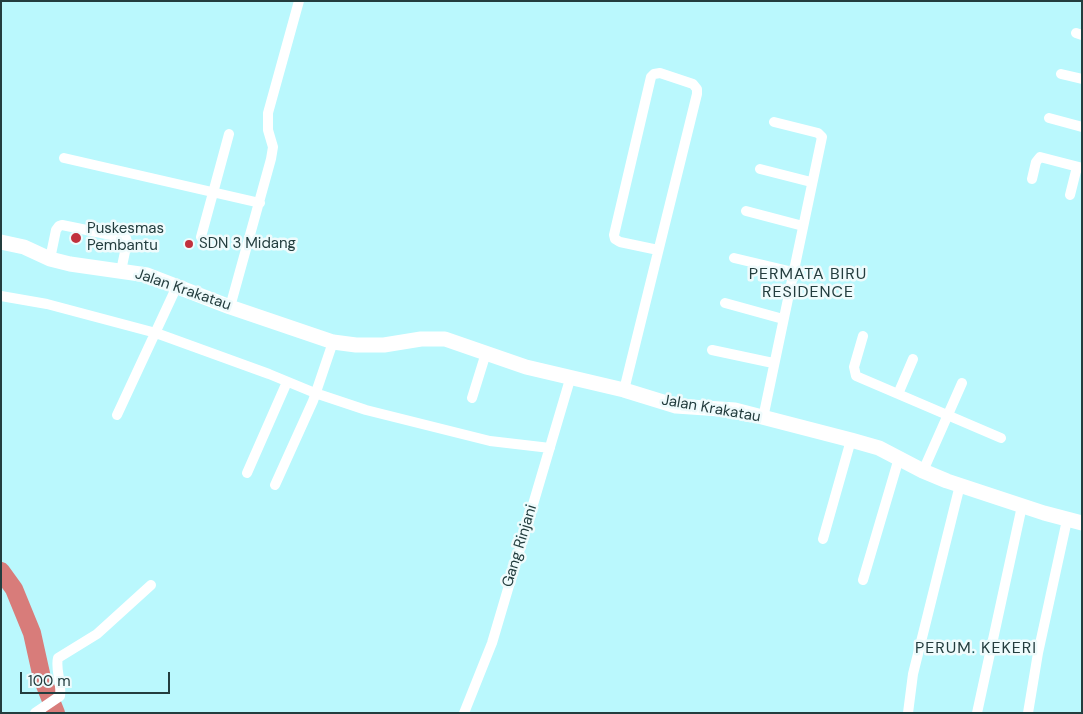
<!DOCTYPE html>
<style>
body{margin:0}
#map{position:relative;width:1083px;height:714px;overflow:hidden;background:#baf8fd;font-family:"DM Sans",sans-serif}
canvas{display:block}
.frame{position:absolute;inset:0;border:2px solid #233d3e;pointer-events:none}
.scale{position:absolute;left:20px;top:672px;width:150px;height:22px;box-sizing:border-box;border:2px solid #233d3e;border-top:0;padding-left:6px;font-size:15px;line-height:18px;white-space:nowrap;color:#233d3e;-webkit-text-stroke:4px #effbfc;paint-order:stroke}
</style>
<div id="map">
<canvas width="1083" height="714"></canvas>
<div class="frame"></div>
<div class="scale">100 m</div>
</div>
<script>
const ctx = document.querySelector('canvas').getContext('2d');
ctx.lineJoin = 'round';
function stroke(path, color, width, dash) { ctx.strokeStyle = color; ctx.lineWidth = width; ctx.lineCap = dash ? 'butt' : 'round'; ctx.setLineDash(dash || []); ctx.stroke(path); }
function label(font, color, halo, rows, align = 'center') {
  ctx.font = font + ' "DM Sans",sans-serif'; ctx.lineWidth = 5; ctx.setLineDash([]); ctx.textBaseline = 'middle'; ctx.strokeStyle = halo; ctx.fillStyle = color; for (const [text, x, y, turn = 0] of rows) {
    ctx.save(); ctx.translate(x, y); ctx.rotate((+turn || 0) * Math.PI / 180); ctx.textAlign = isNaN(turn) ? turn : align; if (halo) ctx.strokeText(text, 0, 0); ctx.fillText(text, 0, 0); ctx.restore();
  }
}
const river = new Path2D(`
 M1,571L14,589L32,633L42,678L56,713`);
const street = new Path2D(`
 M1076,33L1082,35
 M1061,74L1082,79
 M1049,118L1082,127
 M64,158L260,203
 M760,169L811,182
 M1032,179L1036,162L1040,157L1082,168
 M1070,195L1077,167
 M746,211L803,226
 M201,237L229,134
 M734,258L793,272
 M50,259L56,230L59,226L62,225L126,238L127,242L121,271
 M1,296L47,304L156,333L269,374L315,393L366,410L490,441L550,448
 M725,303L783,319
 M230,307L271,159L273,147L268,130V113L299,1
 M863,336L854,367L856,376L1001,438
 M712,350L773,363
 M624,390L697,94V89L693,84L660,73L654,74L651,77L614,235L615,239L620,242L658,250
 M898,394L913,359
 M472,398L486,353
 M117,415L177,286
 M763,418L822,137L818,133L774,122
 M923,471L962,383
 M247,473L287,382
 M275,485L313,401L333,342
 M823,539L851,440
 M863,580L899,458
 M35,713L60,696C62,683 55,669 58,658L97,634L151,585
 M464,713L492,643L571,376
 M908,713L913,674L960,485
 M977,713L1022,506
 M1028,713L1038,653L1067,520`);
const secondary = new Path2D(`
 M1,242L24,247L50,259L70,264L147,275L230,307L333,342L356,345H384L421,339H445L526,367L624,390L676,406L735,410L851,440L879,448L923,471L947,481L1044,513L1082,523`);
const markers = [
 [76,238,6,"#c1313d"],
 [189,244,5,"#c1313d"]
];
const poiNames = [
 ["Puskesmas",87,229],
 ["Pembantu",87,246],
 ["SDN 3 Midang",199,244]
];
const streetNames = [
 ["Jalan Krakatau",183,290,19],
 ["Jalan Krakatau",711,409,10],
 ["Gang Rinjani",520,546,-73]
];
const neighbourhoodNames = [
 ["PERMATA BIRU",808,275],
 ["RESIDENCE",808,293],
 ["PERUM. KEKERI",976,649]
];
stroke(river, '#d87c7a', 18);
stroke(street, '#fff', 10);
stroke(secondary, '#fff', 15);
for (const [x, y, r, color] of markers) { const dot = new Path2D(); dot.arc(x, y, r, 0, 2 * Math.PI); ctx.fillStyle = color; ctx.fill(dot); stroke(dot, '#effbfc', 2); }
label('15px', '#233d3e', '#effbfc', poiNames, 'left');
label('15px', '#233d3e', '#effbfc', streetNames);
ctx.letterSpacing = '1px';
label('16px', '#233d3e', '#effbfc', neighbourhoodNames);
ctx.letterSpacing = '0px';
</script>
